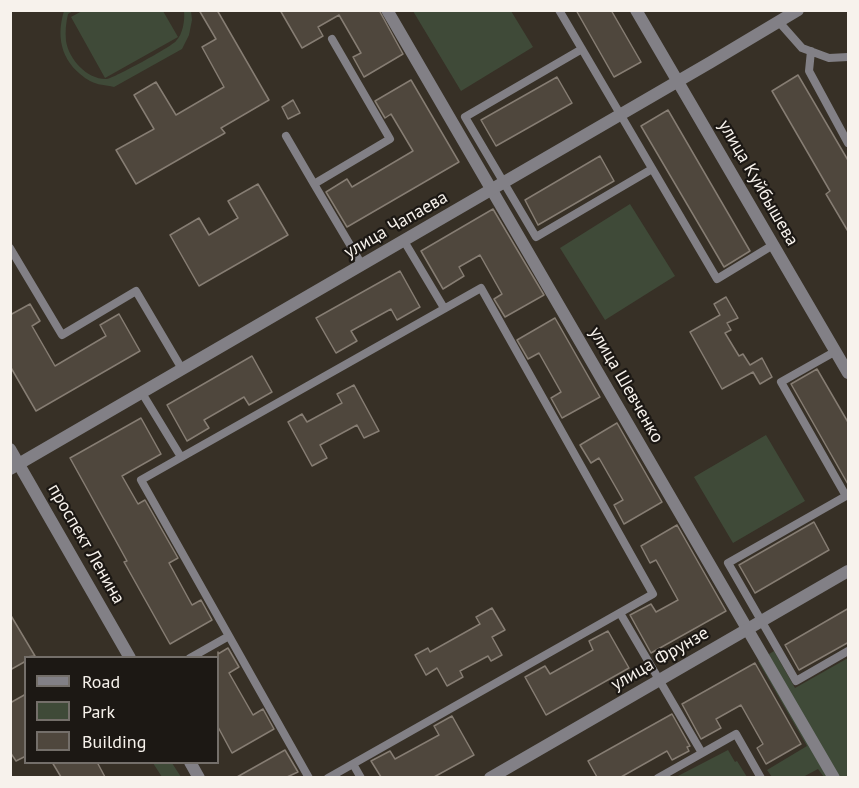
<!DOCTYPE html>
<meta charset="utf-8">
<style>
body{margin:0}
#map{position:relative;width:859px;height:788px;overflow:hidden;background:#373026;font-family:"PT Sans",sans-serif}
canvas{display:block}
.frame{position:absolute;inset:0;border:12px solid #f7f2ec;pointer-events:none}
.legend{position:absolute;left:24px;top:656px;width:195px;height:108px;box-sizing:border-box;background:#1c1814;border:2px solid #746f6a;margin:0;padding:8px 10px;list-style:none;font-size:18px;color:#f7f2ec}
.legend li{display:flex;align-items:center;gap:12px;height:30px}
.legend b{width:30px;border:2px solid #746f6a}
</style>
<div id="map">
<canvas width="859" height="788"></canvas>
<div class="frame"></div>
<ul class="legend">
<li><b style="height:8px;background:#828086"></b>Road</li>
<li><b style="height:16px;background:#3f4a38"></b>Park</li>
<li><b style="height:16px;background:#4f473d"></b>Building</li>
</ul>
</div>
<script>
const ctx = document.querySelector('canvas').getContext('2d');
ctx.lineJoin = 'round';
function paint(path, color) { ctx.fillStyle = color; ctx.fill(path, 'evenodd'); }
function stroke(path, color, width, dash) { ctx.strokeStyle = color; ctx.lineWidth = width; ctx.lineCap = dash ? 'butt' : 'round'; ctx.setLineDash(dash || []); ctx.stroke(path); }
function label(font, color, halo, rows, align = 'center') {
  ctx.font = font + ' "PT Sans",sans-serif'; ctx.lineWidth = 4.5; ctx.setLineDash([]); ctx.textBaseline = 'middle'; ctx.strokeStyle = halo; ctx.fillStyle = color; for (const [text, x, y, turn = 0] of rows) {
    ctx.save(); ctx.translate(x, y); ctx.rotate((+turn || 0) * Math.PI / 180); ctx.textAlign = isNaN(turn) ? turn : align; if (halo) ctx.strokeText(text, 0, 0); ctx.fillText(text, 0, 0); ctx.restore();
  }
}
const green = new Path2D(`
 M64,11H73L68,14C66,23 65,31 66,41C69,60 88,80 107,79C114,78 171,47 176,41C183,34 185,20 184,11H191L192,20L189,35L182,49L114,87C106,85 97,85 90,81C63,65 55,40 64,11Z
 M82,11H163L178,37L105,78L71,17Z
 M413,11H511L533,47L461,91Z
 M630,204L675,276L605,320L560,248Z
 M766,435L805,501L733,543L694,477Z
 M774,651L795,688L848,658V777H824L818,769L803,777H772L767,770L807,746L758,661Z
 M728,750L735,762L737,761L747,777H676Z
 M153,763H172L181,777H162Z`);
const building = new Path2D(`
 M199,10H217L269,100L221,128L225,133L136,184L116,150L154,129L134,95L156,82L176,115L224,87L202,47L216,39Z
 M280,10H379L403,54L364,77L353,57L361,53L339,15L318,27L323,36L302,48Z
 M576,10H611L641,62L614,77Z
 M798,75L849,162V233L826,194L830,191L772,91Z
 M557,77L572,103L496,146L481,120Z
 M411,80L459,162L347,227L326,192L347,179L352,187L413,151L391,114L385,118L375,101Z
 M293,100L300,113L288,119L282,107Z
 M668,110L750,251L724,267L641,126Z
 M600,156L614,181L538,225L525,200Z
 M258,184L288,235L199,286L170,235L199,218L209,235L238,218L228,201Z
 M493,209L544,295L505,317L494,299L502,294L480,255L459,267L464,276L443,289L421,251Z
 M400,271L420,307L397,320L391,309L351,331L357,341L336,353L316,318Z
 M726,297L738,318L727,323L731,330L725,333L739,356L743,354L750,365L762,358L772,377L760,384L753,372L722,389L690,332L720,315L714,304Z
 M30,304L40,321L32,326L55,366L106,336L100,325L119,314L140,351L36,411L10,366V315Z
 M555,318L600,397L562,418L551,398L561,392L539,353L528,359L517,340Z
 M252,356L272,392L249,405L244,397L204,420L209,428L187,441L167,405Z
 M817,369L849,424V486L791,384Z
 M354,385L379,431L364,438L357,425L320,445L327,458L312,466L288,422L302,414L307,422L342,403L337,394Z
 M141,418L161,454L122,476L138,504L145,500L178,558L169,563L192,605L201,600L212,620L170,644L124,562L127,561L70,458Z
 M617,423L662,502L624,524L614,505L623,500L599,458L591,463L580,445Z
 M814,522L829,550L755,593L739,565Z
 M677,525L726,611L651,653L630,615L651,604L656,612L678,600L656,560L650,563L641,546Z
 M492,608L505,630L492,637L502,655L491,661L488,656L460,671L463,677L447,686L437,668L426,675L415,655L428,648L430,652L480,624L476,617Z
 M849,608V642L799,670L785,645Z
 M10,614L35,656L26,657V661L10,670Z
 M608,631L629,668L546,715L525,677L545,666L550,674L593,650L589,641Z
 M228,648L239,667L229,673L253,715L263,709L274,729L232,753L218,727V652V654Z
 M755,663L801,744L766,764L757,748L763,744L741,705L716,719L721,728L701,739L682,704Z
 M26,694V756L16,761L10,752V703Z
 M672,714L690,746L687,747L689,751L672,760L667,751L621,777H597L588,761Z
 M452,716L474,755L434,777H381L371,761L390,751L395,759L439,735L434,726Z
 M285,750L298,772L287,777H237Z
 M52,762H97L105,777H61Z`);
const service = new Path2D(`
 M559,10L717,279L773,245
 M779,22L802,48L829,58L848,57
 M332,39L390,139L314,184L362,265
 M582,49L465,117L536,237L652,169
 M811,51L809,71L848,143
 M286,136L314,184
 M404,241L444,308
 M10,248L62,335L136,291L182,369
 M836,351L781,382L846,496L728,563L796,681L848,651
 M142,393L181,457
 M620,613L702,753
 M190,658L229,636
 M353,764L361,778
 M309,778L141,480L481,288L653,594L328,778
 M658,778L736,734L761,778`);
const pedestrian = new Path2D(`
 M387,10L834,778`);
const minor = new Path2D(`
 M636,10L848,373
 M10,469L711,62L798,10
 M490,778L848,571`);
const tertiary = new Path2D(`
 M10,449L130,658
 M190,762L199,778`);
const streetNames = [
 ["улица Куйбышева",758,183,60],
 ["улица Чапаева",396,225,-30],
 ["улица Шевченко",626,385,60],
 ["проспект Ленина",86,544,60],
 ["улица Фрунзе",660,659,-30]
];
paint(green, '#3f4a38');
paint(building, '#4f473d');
stroke(building, '#867d73', 1.5);
stroke(service, '#828086', 8);
stroke(pedestrian, '#828086', 12);
stroke(minor, '#828086', 12);
stroke(tertiary, '#828086', 12);
label('18px', '#f7f2ec', '#1c1814', streetNames);
</script>
